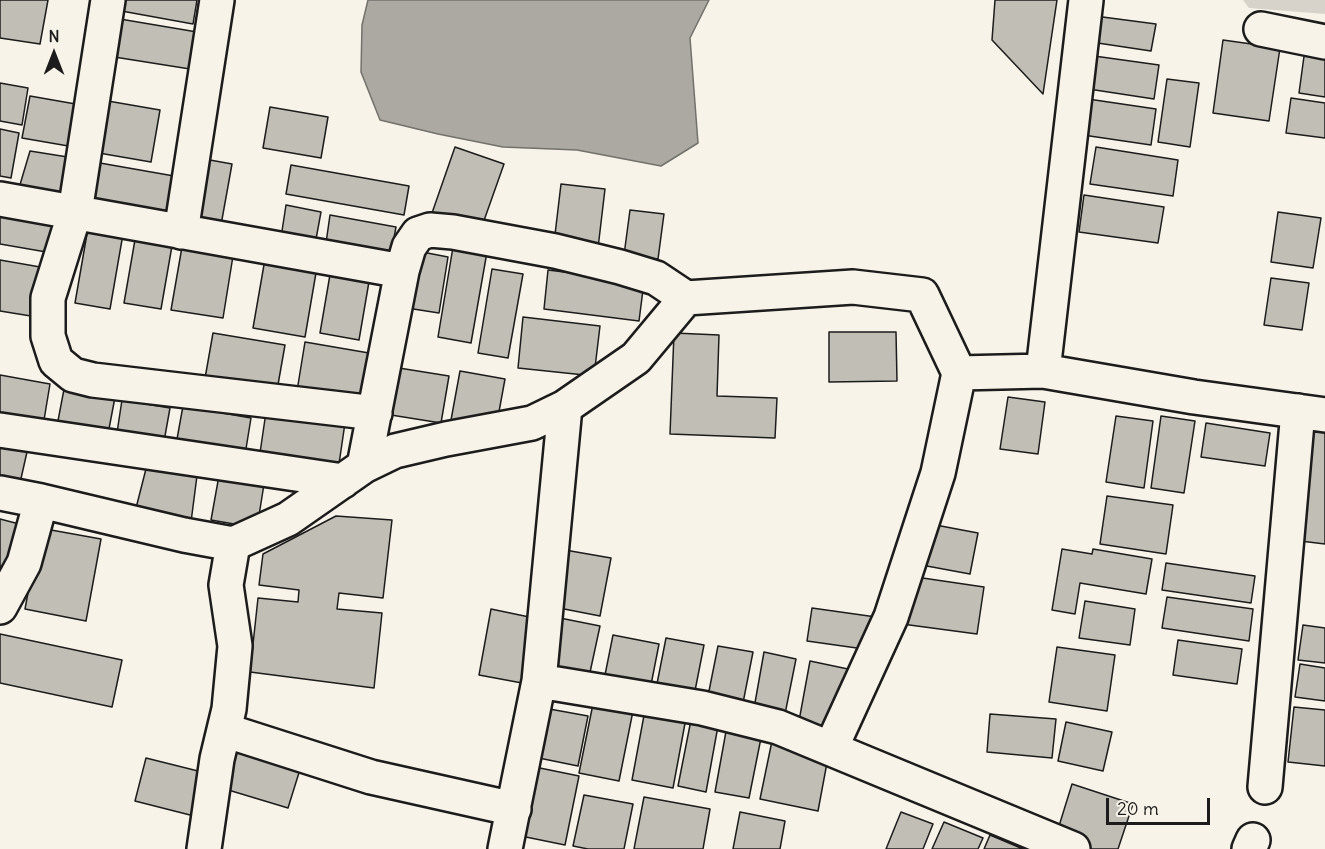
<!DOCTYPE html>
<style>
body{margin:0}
#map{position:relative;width:1325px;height:849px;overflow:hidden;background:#f7f3e8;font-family:Delius,sans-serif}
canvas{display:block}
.north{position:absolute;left:24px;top:24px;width:60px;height:60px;-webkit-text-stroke:4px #f7f3e8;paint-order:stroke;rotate:0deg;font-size:16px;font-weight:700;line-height:24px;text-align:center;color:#1c1c1c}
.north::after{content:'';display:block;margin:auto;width:21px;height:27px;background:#1c1c1c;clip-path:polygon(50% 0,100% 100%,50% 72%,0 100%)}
.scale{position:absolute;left:1106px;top:798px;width:104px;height:27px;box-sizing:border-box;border:3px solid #1c1c1c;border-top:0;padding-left:8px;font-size:18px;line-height:21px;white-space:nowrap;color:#1c1c1c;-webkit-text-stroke:4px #f7f3e8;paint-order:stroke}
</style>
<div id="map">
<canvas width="1325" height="849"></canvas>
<div class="north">N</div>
<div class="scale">20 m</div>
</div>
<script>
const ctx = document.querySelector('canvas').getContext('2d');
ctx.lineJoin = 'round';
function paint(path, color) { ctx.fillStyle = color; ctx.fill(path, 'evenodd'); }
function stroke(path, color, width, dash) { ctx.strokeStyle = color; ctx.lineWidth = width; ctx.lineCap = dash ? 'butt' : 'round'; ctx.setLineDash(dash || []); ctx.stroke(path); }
const green = new Path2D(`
 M1243,0H1325V14L1249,8Z`);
const water = new Path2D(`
 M368,0H709L690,38L698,143L661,166L577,150L503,147L438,134L380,120L361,72L362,25Z`);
const building = new Path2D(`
 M0,0H48L40,44L0,38Z
 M117,0H197L193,24L116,10Z
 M995,0H1057L1043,94L992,40Z
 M1095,16L1156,24L1151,51L1091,42Z
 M114,18L197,32L190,69L108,56Z
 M1223,40L1280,48L1269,121L1213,113Z
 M1305,49L1325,52V97L1299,93Z
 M1087,55L1159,65L1154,99L1082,88Z
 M1167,79L1199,83L1190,147L1158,142Z
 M0,83L28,88L22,125L0,121Z
 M30,96L87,106L80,148L22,138Z
 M1291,98L1325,103V138L1286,133Z
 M1088,99L1156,109L1151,145L1083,135Z
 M102,100L160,110L151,162L93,152Z
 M270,107L328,117L321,158L263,148Z
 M0,129L19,133L11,178L0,176Z
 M455,147L504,164L481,229L432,213Z
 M1096,147L1178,160L1173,196L1090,184Z
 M30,151L74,158L67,200L19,188Z
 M199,158L232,164L221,225L188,219Z
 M100,163L174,176L167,211L93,199Z
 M291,165L409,186L404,215L286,194Z
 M561,184L605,189L598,248L554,243Z
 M1084,195L1164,207L1158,243L1079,232Z
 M286,205L321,212L314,250L280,244Z
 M0,207L58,217L52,253L0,244Z
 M630,210L664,214L658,259L624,255Z
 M1278,212L1321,218L1313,268L1271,262Z
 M330,215L396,227L391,254L326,243Z
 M88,228L123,234L110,309L75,303Z
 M136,234L173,240L161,309L124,303Z
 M182,247L233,256L223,318L171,310Z
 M453,247L487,252L471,343L438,337Z
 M417,251L448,257L439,313L407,308Z
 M265,259L317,267L305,337L253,328Z
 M0,260L46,268L37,317L0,311Z
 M332,263L371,270L359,340L320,333Z
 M492,269L523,274L508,358L478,353Z
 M548,270L644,282L639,321L544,309Z
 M1271,278L1309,283L1302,330L1264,325Z
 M523,317L600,326L594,376L518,368Z
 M829,332H896L897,381L829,382Z
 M213,333L285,345L276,396L204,384Z
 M674,333L719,335L717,396L777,398L775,438L670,434Z
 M305,342L369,353L361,402L297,391Z
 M399,368L449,376L441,423L391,415Z
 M460,371L505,379L496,428L451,420Z
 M0,375L50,384L43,426L0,418Z
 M65,384L116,392L108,434L57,426Z
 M1008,397L1045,402L1038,454L1000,449Z
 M122,400L170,408L163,447L116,439Z
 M183,406L251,418L244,461L175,450Z
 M266,412L345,423L339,464L260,453Z
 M1116,416L1153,421L1144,488L1106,482Z
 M1161,416L1195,421L1184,493L1151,488Z
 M1206,423L1270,433L1265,466L1201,457Z
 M1304,429L1325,431V544L1292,540Z
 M0,437L29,443L20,483L0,478Z
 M148,461L198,468L191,522L135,512Z
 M220,470L265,478L257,528L211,520Z
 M1107,496L1173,505L1166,554L1100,544Z
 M336,516L392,520L383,598L339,593L337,609L382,613L374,688L250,672L258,598L298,602L299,590L259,585L263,554Z
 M0,519L23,525L13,569L0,566Z
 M925,523L978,533L970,574L916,564Z
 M40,528L101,539L86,621L25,609Z
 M1062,549L1092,554L1093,549L1152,559L1146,594L1080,583L1075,614L1052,610Z
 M565,550L611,558L600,616L554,607Z
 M1166,563L1255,576L1251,603L1162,590Z
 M909,576L984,587L977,634L902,624Z
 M1167,597L1253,609L1249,641L1162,628Z
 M1085,601L1135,609L1130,645L1079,638Z
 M812,608L876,617L871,650L807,641Z
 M491,609L534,618L522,683L479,675Z
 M555,617L600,626L589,677L545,668Z
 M1303,625L1325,628V663L1298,660Z
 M0,634L122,660L112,707L0,683Z
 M613,635L659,644L649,695L603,685Z
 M666,638L704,645L692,706L654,699Z
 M1178,640L1242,649L1237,684L1173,675Z
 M718,646L753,652L742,708L707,701Z
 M1057,647L1115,655L1107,711L1049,702Z
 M764,652L796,659L784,719L753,714Z
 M810,661L848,669L837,728L799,721Z
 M1300,664L1325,668V701L1295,697Z
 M593,704L633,711L619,781L579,773Z
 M1294,707L1325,710V766L1288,762Z
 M544,708L588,716L578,766L534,757Z
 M645,710L686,718L673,788L632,780Z
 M990,714L1056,719L1052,758L987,752Z
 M691,720L718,726L706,792L678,786Z
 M1066,722L1112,732L1103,771L1058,761Z
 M727,726L762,733L749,798L715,792Z
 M772,741L829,752L818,811L760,799Z
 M239,744L302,763L288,808L225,789Z
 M146,758L206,773L194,816L135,801Z
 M535,767L579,776L565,845L521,836Z
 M1072,784L1133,804L1118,849H1087L1055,839Z
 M584,795L633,804L624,849H588L573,846Z
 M644,797L710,809L703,849H634Z
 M740,812L785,821L780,849H733Z
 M901,812L933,824L923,849H886Z
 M944,822L983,838L978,849H932Z
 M990,835L1023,849H984Z`);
const minor = new Path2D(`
 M108,0L75,212L48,298V336L56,361L73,375L93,380L375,413
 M1261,29L1325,42
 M0,199L402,271
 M181,232L217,0
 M1043,371L1086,0
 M0,430L343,481
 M364,466L402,271L409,247L418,234L430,230L453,232L555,251L620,267L656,278L686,298
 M0,493L41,501L184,535L233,544L288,519L364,466L395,451L446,439L532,423L565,407L636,358L686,298L853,287L922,295L959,373L1043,371L1194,397L1325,415
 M0,607L24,563L41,501
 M539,681L702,708L778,727L1073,849
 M224,730L371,777L514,809
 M831,748L891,617L938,473L959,373
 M1265,787L1298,411
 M204,849L217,759L229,709L235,646L226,585L233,544
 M505,849L539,681L565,407
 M1249,849L1253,840`);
paint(green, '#d7d3cb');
paint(water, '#aca9a2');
stroke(water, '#72716c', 1.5);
paint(building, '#c0beb5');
stroke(building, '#1c1c1c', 1.5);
stroke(minor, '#1c1c1c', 38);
stroke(minor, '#f7f3e8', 33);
</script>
